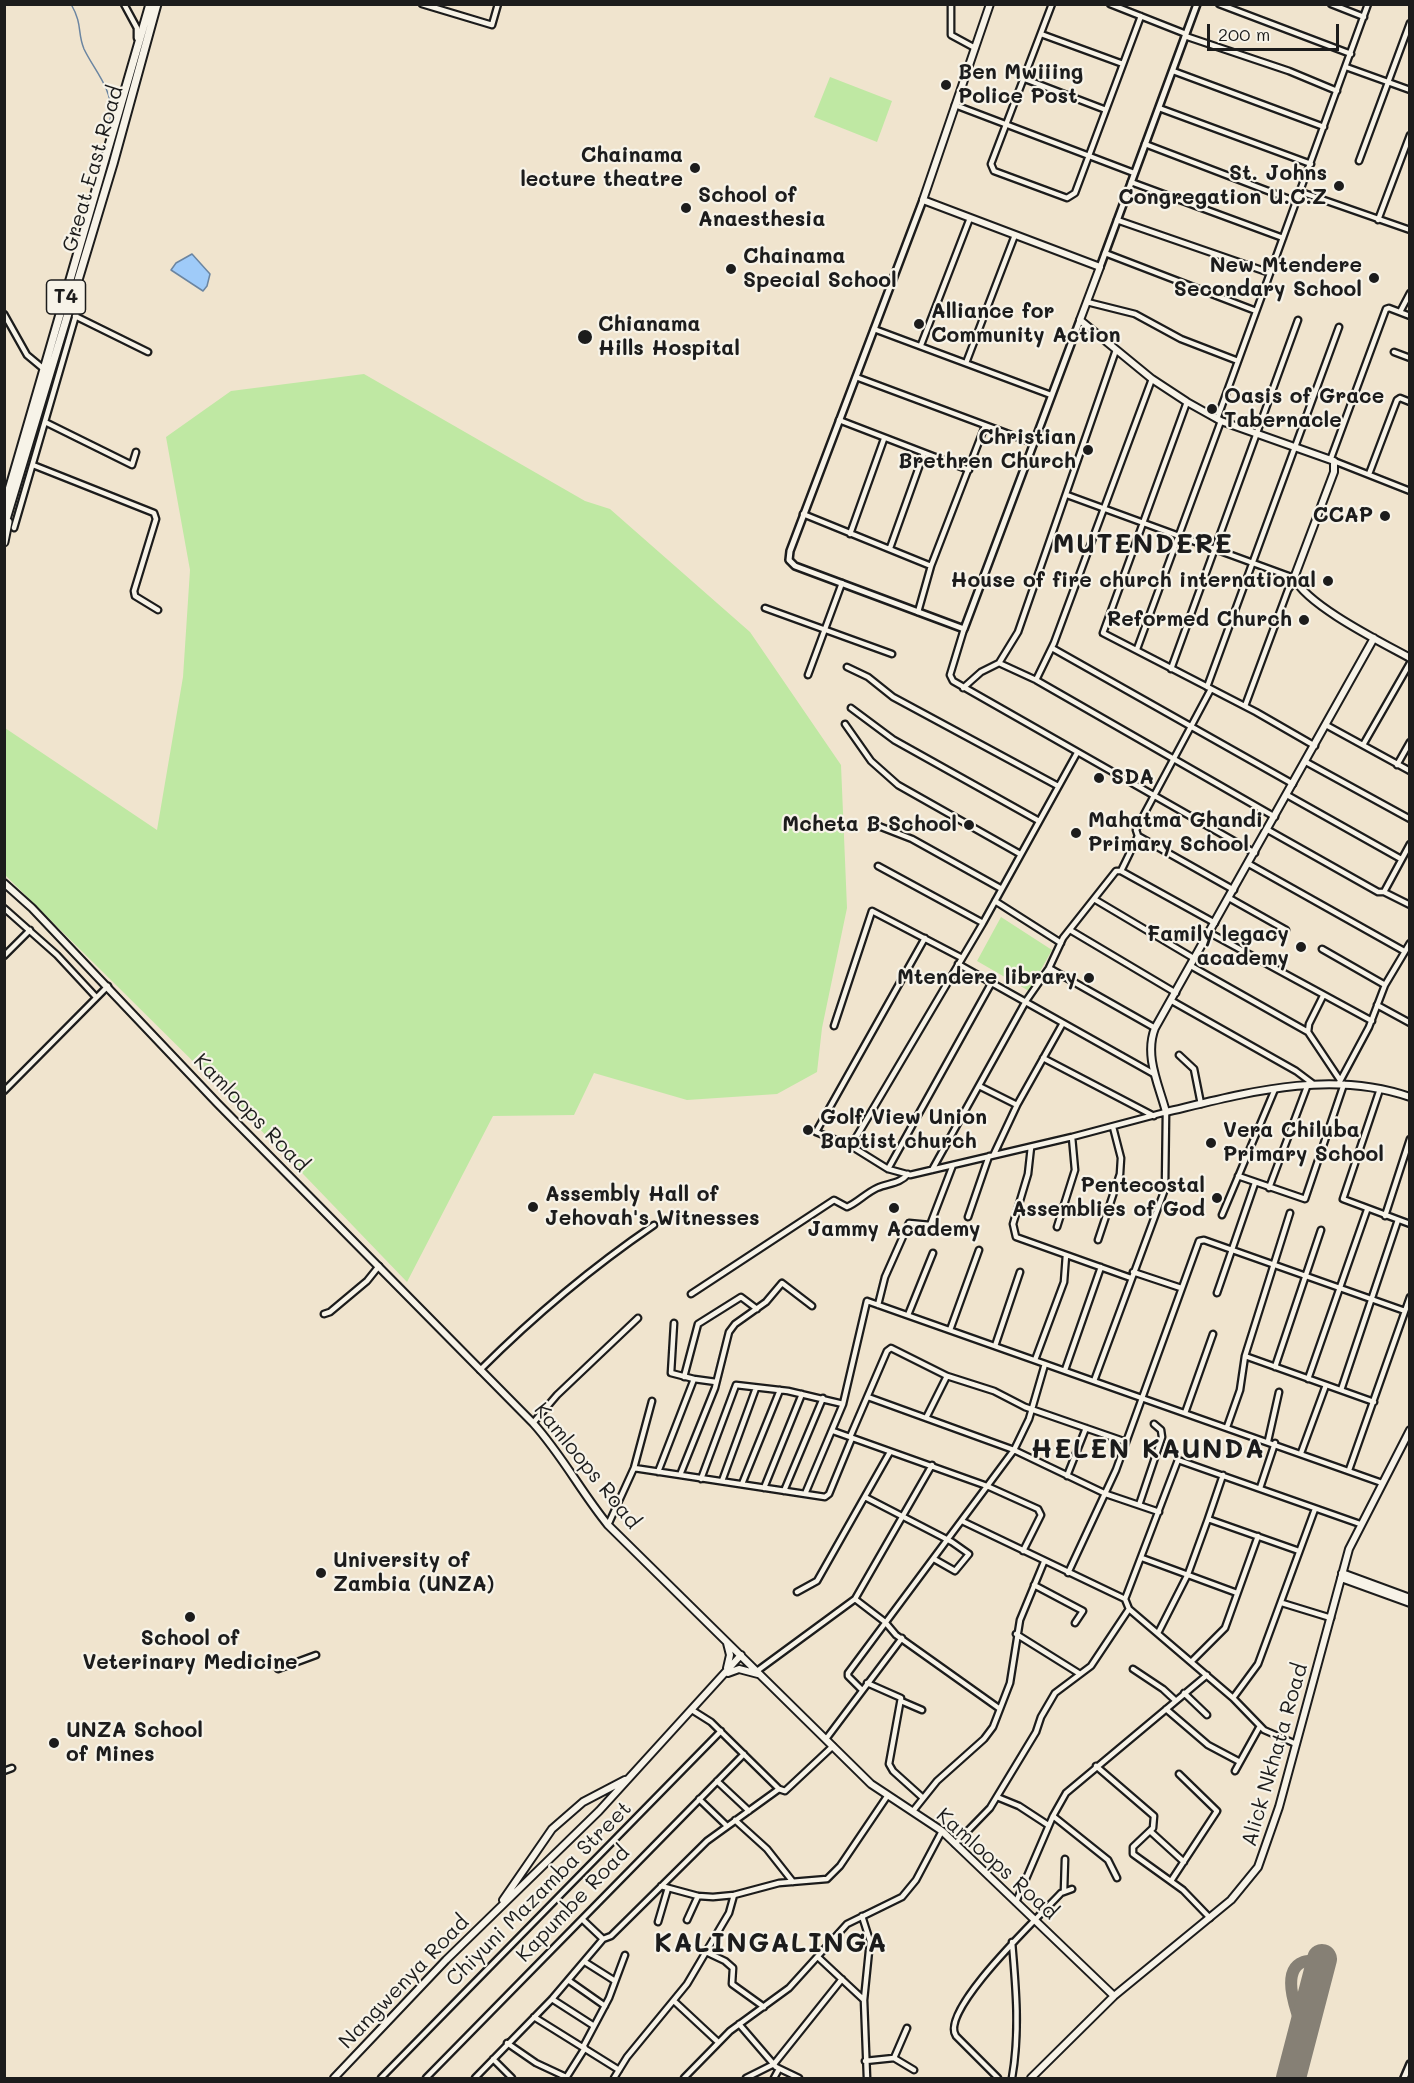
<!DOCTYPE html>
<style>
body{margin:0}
#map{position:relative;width:1414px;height:2083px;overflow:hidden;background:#f0e4ce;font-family:Mali,sans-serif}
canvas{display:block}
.frame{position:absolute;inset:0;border:6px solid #1c1c1c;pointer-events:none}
.scale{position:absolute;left:1207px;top:24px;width:132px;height:27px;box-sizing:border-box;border:3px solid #1c1c1c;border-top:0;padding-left:8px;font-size:18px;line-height:21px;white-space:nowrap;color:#1c1c1c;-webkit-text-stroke:4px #f7f3e8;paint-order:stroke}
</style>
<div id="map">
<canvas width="1414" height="2083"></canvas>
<div class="frame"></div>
<div class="scale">200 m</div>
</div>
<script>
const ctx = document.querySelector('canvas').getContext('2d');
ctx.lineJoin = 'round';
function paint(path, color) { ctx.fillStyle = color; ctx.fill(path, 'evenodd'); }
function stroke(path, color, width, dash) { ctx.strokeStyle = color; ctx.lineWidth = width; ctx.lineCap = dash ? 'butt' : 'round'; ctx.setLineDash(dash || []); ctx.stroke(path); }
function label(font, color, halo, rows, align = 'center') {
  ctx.font = font + ' Mali,sans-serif'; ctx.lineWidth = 4.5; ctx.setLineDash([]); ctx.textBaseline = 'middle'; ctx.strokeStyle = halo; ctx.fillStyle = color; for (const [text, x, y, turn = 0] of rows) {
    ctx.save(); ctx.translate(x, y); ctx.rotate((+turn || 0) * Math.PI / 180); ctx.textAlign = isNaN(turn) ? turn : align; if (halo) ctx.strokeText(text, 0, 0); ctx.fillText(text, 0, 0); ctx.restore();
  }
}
const green = new Path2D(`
 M830,77L892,101L877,142L814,117Z
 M364,374L585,501L610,509L750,632L841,765L847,908L822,1028L817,1072L777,1094L687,1100L594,1073L574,1115L493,1116L407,1282L228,1096L4,874L5,728L157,830L183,677L190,570L166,437L231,391Z
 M1001,917L1052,950L1029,991L977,961Z`);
const water = new Path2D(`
 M192,254L210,274L207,286L203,291L171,270L176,263Z`);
const stream = new Path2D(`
 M71,4C83,25 77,32 84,49C94,70 112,88 111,113C111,121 106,127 105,136`);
const taxiway = new Path2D(`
 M1303,2031C1298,2015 1279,1971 1303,1962C1310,1959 1314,1963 1319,1968`);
const runway = new Path2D(`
 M1291,2078L1322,1959`);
const minor = new Path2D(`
 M124,4L137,28V38
 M422,4L492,25L498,4
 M951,4V35L975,48
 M1052,4L991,164L994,171L1067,198L1075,193L1141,16
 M1110,4L1186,34
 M1219,4L1351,54
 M1331,4L1364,17
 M1041,34L1123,64
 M1185,36L1289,71L1337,91
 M1346,67L1410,90
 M1173,71L1324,127
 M1025,79L1106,110
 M955,105L1134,173
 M1159,108L1311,164
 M1145,144L1297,202
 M1359,161L1410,23
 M1131,182L1283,238
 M1301,192L1410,230
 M1117,220L1270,273
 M1378,220L1410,135
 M1105,253L1256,311
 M1087,302L1135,314L1181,339L1238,361
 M1400,312L1410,293
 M4,314L27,355L45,370
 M75,316L148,352
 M874,329L1051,395
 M921,345L970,218
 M1394,352L1410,358
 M966,363L1015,235
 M856,377L1033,443
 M1187,402L1103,633L1256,712L1315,746
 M1217,419L1368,4
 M839,420L969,470
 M45,422L132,465L136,452
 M1331,458L1386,309L1389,308L1410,316
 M1334,461L1410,491
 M33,465L154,513L156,519L134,591L135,596L158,610
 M1369,474L1397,400L1400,398L1410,402
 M1067,495L1294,578
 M803,514L931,566
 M14,528L80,301L72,302
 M850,534L884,439
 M890,548L924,453
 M765,608L892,654
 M918,612L931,566L985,426
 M964,629L950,675L953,681L1255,853
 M1052,648L1293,784
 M1137,649L1221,421
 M999,663L1036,680L1275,817
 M847,667L868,677L893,697L1058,786
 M1171,669L1298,320
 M808,675L842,583
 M1036,680L1054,643L1152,379
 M1207,687L1339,327
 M963,688L981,672L999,663L1018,632L1116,350
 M1245,706L1288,590L1295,580
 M851,708L894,740L1039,821
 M845,724L871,761L898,785L1020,854
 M1326,725L1410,771
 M1363,745L1410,663
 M1306,762L1410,819
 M1397,765L1410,742
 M1287,795L1401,859
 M876,825L912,839L1000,888
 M1268,830L1378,892H1384
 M1138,836L1234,890
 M1410,844L1384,892L1410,905
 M1249,864L1404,951
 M878,866L983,923
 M1121,871L1215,923
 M1229,898L1286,930
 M1094,899L1195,959
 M995,901L1061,943
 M4,908L57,955L96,997
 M1070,930L1176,993
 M1210,933L1372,1021
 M925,938L816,1132L851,1146L888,1169L910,1175L1072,1137L1166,1112L1165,1189L1094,1381
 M1322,949L1385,985
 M4,956L30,930
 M958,964L1154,1074
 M1191,966L1308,1032
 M1049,968L1155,1028
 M1323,996L1309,1024L1308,1032L1340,1080
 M1172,1001L1296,1071L1312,1083
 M1377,1005L1410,1023
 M834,1026L872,911L962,958
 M1179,1055L1194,1069L1201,1104
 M1043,1058L1154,1116
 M1339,1083L1369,1027L1385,985L1410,943
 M979,1086L1017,1105
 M1380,1089L1343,1199L1410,1224
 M4,1091L108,986
 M851,1146L983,923L1077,753
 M1031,1147L1028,1174L1013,1224L1016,1237L1131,1278
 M994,1154L1017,1105L1063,1023
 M888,1169L992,982
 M932,1170L1026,1001L1049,968L1063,938L1116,871H1121L1138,836L1136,830L1141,820L1211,689
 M1238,1176L1305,1199L1344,1084
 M1269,1188L1308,1084
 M1222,1215L1275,1089
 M1385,1216L1410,1139
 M968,1217L989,1156
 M1057,1227L1075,1170L1072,1137
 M1098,1240L1120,1174L1121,1158L1113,1127
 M1133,1272L1181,1288
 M1217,1293L1255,1183
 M691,1294L834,1200L847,1207C857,1203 866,1193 877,1188C888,1183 900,1184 908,1174
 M878,1305L885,1277L909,1223L930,1225L953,1165
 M324,1314L330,1312L367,1281L379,1266
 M908,1315L933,1253
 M950,1330L979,1250
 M995,1346L1020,1272
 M1245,1356L1374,1402
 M1035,1360L1064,1282L1066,1255
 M1275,1367L1321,1230
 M480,1370C534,1316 591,1268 654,1225
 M1065,1370L1101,1267
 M684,1377L698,1324L741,1297L757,1309
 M694,1379L716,1382
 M1308,1379L1367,1210
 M1341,1390L1398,1220
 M868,1397L1014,1450L1106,1494L1159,1512
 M1185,1413L1213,1334
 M926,1418L947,1376
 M533,1423L557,1395L638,1318
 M1227,1427L1240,1390L1245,1356L1290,1213
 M833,1431L987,1486L1038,1509L1041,1515L1023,1551
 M850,1437L887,1351L891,1348L947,1376L994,1391L1025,1407L1126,1442
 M1268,1441L1279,1392
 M1301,1453L1326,1385
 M634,1468L825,1497L829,1494L852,1438
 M1349,1470L1410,1297
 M658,1472L694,1379L671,1373L674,1323
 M680,1475L715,1388L729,1332L735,1324L766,1302L782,1283L812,1306
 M1223,1475L1208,1519L1299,1551
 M1067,1476L1086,1428
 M701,1479L736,1385L788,1391L843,1404
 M722,1481L756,1388
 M742,1484L780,1390
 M764,1488L802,1394
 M1260,1488L1275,1443
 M784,1491L823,1398
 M805,1494L843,1404L867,1301L1382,1483
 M865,1497L952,1542L969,1554L955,1571L934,1559
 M1139,1505L1162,1437L1161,1430L1154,1424
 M962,1521L1125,1599L1129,1609L1233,1698L1264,1730L1296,1744
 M608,1525L634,1468L652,1401
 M1142,1558L1237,1593
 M1068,1573L1116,1470L1199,1241L1204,1240L1405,1311
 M1034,1585L1083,1611L1075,1623
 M797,1592L817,1581L890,1452
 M855,1599L932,1465
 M1125,1599L1178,1460L1360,1524
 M1282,1603L1331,1618
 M1158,1633L1188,1574L1208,1519
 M1016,1634L1080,1674
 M1191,1662L1225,1628L1258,1536
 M278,1669L316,1655
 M1133,1669L1163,1689L1176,1701
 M757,1671L855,1599L885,1622L896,1635L1000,1709
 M867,1683L901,1698L889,1764L893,1771L923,1798
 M862,1690L848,1676V1673L1014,1450L1029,1419L1045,1364
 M1184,1693L1207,1715
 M1233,1698L1258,1664L1315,1509
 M901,1701L922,1710
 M1166,1709L1208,1745L1240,1762
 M692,1710L711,1722L779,1789
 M826,1739L902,1638
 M1096,1766L1154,1816L1153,1828L1133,1847V1854L1183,1890L1210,1918
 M4,1771L12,1768
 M1235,1771L1260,1726
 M717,1781L749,1811
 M997,1797L1019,1806L1048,1825
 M699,1799L727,1826
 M913,1811L937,1781L984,1739L993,1727L1010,1683L1020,1620L1044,1562
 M1053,1816L1108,1860L1117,1878
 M735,1820L767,1849L793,1882
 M1150,1831L1184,1862
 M955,1844L990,1808L1036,1732L1041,1717L1055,1693L1091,1666L1129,1609
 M1171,1881L1217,1811L1179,1774
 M661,1886L698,1896L713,1897L734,1895L779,1883L827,1879L840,1866L888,1795
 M1064,1891L1065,1859
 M1016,1902L1053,1816L1066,1793L1207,1675
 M862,1916L870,1941L864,2000L867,2078
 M582,1919L603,1939
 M687,1920L698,1896
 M658,1922L668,1888
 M706,1952L725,1961L733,1968L732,1984L764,2007
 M819,1958L864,2000
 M585,1962L615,1981
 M568,1980L605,2006
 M552,1999L594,2026
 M674,2001L718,2042
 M534,2017L619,2070
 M739,2024L776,2067L799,2078
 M507,2043L536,2063L566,2077
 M583,2047L609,1998L625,1955
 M894,2058L907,2028
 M493,2059L512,2078
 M865,2061L894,2058L914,2070
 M381,2078L721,1731
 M426,2078L744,1754
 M475,2078L552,1999L603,1939L611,1936L707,1841L779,1789L785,1791L833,1746
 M566,2078L585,2048
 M614,2078L627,2057L687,1984L729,1913L734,1895
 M684,2078L730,2031L789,1988L847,1924L902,1897L916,1880L942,1831
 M746,2078L774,2064L842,1979
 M774,2078L779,2069
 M998,2078L956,2036C938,2011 1043,1913 1061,1893L1072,1889
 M1012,2078C1020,2033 1016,1988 1012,1942`);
const tertiary = new Path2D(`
 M923,200L790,551L789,560L795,566L964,629L1080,320
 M1100,267L1197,4
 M1404,2078L1410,2064`);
const secondary = new Path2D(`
 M990,4L923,200L1100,267L1080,320L1152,379L1187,402L1221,421L1334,461V472L1294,578C1308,606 1381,642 1410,658
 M1374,638L1155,1028C1144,1056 1159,1085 1166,1112C1246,1093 1329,1069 1410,1097
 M4,883L32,908L218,1104L533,1423C562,1455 581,1492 608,1525L871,1784L942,1831L1114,1996
 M1342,1573L1410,1598
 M1341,1578L1410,1603
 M727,1643L730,1655L727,1668
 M728,1673L739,1669L758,1674
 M503,1900L552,1829L583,1802L625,1780
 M334,2078L446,1960L599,1811L741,1655
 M1031,2078L1114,1996L1231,1900L1258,1867L1279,1807L1349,1549L1410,1430`);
const primary = new Path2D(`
 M4,507L150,4
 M4,526L113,164L157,4
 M4,542L8,522`);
const markers = [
 [946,85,6,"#1c1c1c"],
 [695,168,6,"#1c1c1c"],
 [1339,186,6,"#1c1c1c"],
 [686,208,6,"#1c1c1c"],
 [731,269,6,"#1c1c1c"],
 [1374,278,6,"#1c1c1c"],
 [919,324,6,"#1c1c1c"],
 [585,337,8,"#1c1c1c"],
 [1212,409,6,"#1c1c1c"],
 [1088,450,6,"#1c1c1c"],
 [1385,516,6,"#1c1c1c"],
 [1328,581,6,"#1c1c1c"],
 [1304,620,6,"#1c1c1c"],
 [1099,778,6,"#1c1c1c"],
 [969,825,6,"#1c1c1c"],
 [1076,833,6,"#1c1c1c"],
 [1301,947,6,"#1c1c1c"],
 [1089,978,6,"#1c1c1c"],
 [808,1130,6,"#1c1c1c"],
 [1211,1143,6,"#1c1c1c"],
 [1217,1198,6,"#1c1c1c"],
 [533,1207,6,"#1c1c1c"],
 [894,1208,6,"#1c1c1c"],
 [321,1573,6,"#1c1c1c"],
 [190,1617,6,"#1c1c1c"],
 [54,1743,6,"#1c1c1c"]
];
const shields = [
 [66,297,39]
];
const shieldNames = [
 ["T4",66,297]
];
const poiNames = [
 ["Ben Mwiiing",958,73],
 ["Police Post",958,97],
 ["Chainama",683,156,"right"],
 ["lecture theatre",683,180,"right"],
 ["St. Johns",1327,174,"right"],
 ["Congregation U.C.Z",1327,198,"right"],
 ["School of",698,196],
 ["Anaesthesia",698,220],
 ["Chainama",743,257],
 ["Special School",743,281],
 ["New Mtendere",1362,266,"right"],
 ["Secondary School",1362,290,"right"],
 ["Alliance for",931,312],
 ["Community Action",931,336],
 ["Chianama",598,325],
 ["Hills Hospital",598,349],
 ["Oasis of Grace",1224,397],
 ["Tabernacle",1224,421],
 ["Christian",1076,438,"right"],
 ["Brethren Church",1076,462,"right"],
 ["CCAP",1373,516,"right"],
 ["House of fire church international",1316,581,"right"],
 ["Reformed Church",1292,620,"right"],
 ["SDA",1111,778],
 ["Mahatma Ghandi",1088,821],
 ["Primary School",1088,845],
 ["Mcheta B School",957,825,"right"],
 ["Family legacy",1289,935,"right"],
 ["academy",1289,959,"right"],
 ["Mtendere library",1077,978,"right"],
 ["Golf View Union",820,1118],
 ["Baptist church",820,1142],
 ["Vera Chiluba",1223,1131],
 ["Primary School",1223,1155],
 ["Pentecostal",1205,1186,"right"],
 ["Assemblies of God",1205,1210,"right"],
 ["Assembly Hall of",545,1195],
 ["Jehovah's Witnesses",545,1219],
 ["Jammy Academy",894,1230,"center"],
 ["University of",333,1561],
 ["Zambia (UNZA)",333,1585],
 ["School of",190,1639,"center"],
 ["Veterinary Medicine",190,1663,"center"],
 ["UNZA School",66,1731],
 ["of Mines",66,1755]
];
const streetNames = [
 ["Great East Road",93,169,-74],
 ["Kamloops Road",251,1113,46],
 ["Kamloops Road",587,1466,51],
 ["Alick Nkhata Road",1275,1755,-74],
 ["Kamloops Road",997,1864,42],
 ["Chiyuni Mazamba Street",539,1894,-45],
 ["Kapumbe Road",573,1904,-46],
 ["Nangwenya Road",404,1982,-46]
];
const districtNames = [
 ["MUTENDERE",1143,545],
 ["HELEN KAUNDA",1148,1450],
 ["KALINGALINGA",771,1944]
];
paint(green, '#bfe8a3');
paint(water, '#9fcbf9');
stroke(water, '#6b85a1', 1.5);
stroke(stream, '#6b85a1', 1.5);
stroke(taxiway, '#868075', 12);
stroke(runway, '#868075', 30);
stroke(minor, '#1c1c1c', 9);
stroke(tertiary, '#1c1c1c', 10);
stroke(secondary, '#1c1c1c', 10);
stroke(primary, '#1c1c1c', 11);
stroke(minor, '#f7f3e8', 4.5);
stroke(tertiary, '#f7f3e8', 5);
stroke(secondary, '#f7f3e8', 6);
stroke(primary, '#f7f3e8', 7);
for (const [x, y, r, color] of markers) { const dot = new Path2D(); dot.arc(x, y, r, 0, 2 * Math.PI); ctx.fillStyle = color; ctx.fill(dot); stroke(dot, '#f7f3e8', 2); }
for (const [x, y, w] of shields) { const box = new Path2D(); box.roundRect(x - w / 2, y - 17, w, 34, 4.5); ctx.fillStyle = '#f7f3e8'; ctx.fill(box); stroke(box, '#1c1c1c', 1.5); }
label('bold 20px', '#1c1c1c', null, shieldNames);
label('bold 21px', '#1c1c1c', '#f7f3e8', poiNames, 'left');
label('21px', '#1c1c1c', '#f7f3e8', streetNames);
ctx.letterSpacing = '1.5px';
label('bold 27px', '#1c1c1c', '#f7f3e8', districtNames);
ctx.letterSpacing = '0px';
</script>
